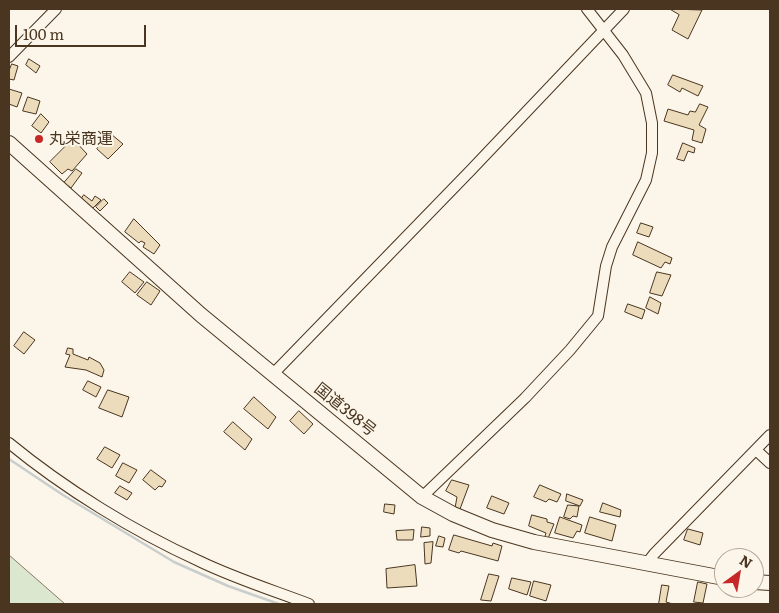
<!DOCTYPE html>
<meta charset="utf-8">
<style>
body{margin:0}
#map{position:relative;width:779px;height:613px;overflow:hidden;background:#fbf6e9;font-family:Literata,serif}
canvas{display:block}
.frame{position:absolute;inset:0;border:10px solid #4a3520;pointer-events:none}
.north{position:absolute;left:714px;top:548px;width:50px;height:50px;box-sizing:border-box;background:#fbf6e9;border:1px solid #b4a999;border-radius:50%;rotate:32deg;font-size:14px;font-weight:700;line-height:20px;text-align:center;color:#4a3520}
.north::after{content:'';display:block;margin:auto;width:18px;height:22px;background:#c62828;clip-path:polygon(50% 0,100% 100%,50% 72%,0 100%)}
.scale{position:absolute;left:15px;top:25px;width:131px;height:22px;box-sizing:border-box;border:2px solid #4a3520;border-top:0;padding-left:6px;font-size:15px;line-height:18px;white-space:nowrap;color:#4a3520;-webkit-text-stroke:4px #fbf6e9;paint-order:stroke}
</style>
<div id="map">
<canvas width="779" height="613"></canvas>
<div class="frame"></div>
<div class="north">N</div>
<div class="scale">100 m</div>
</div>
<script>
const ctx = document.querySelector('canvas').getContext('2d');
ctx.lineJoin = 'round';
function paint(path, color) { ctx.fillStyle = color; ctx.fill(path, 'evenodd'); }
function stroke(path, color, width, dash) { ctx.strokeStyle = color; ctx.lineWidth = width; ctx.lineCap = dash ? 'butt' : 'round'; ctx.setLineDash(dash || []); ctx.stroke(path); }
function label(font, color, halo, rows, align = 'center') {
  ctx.font = font + ' Literata,"Noto Sans JP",serif'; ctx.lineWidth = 4; ctx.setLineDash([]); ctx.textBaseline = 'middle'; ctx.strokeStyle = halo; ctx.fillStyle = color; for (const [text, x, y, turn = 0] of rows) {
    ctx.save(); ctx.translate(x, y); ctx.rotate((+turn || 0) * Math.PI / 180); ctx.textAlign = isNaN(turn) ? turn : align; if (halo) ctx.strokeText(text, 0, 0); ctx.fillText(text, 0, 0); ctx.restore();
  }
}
const green = new Path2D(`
 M9,555L65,604H9Z`);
const stream = new Path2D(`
 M9,459L63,495L174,562L228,586L279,604`);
const building = new Path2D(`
 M670,9L702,10L688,39L672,30L679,15Z
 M29,59L40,66L36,73L26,65Z
 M12,64L18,66L14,80L9,79V71Z
 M673,75L703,86L698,96L682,88L680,92L668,85Z
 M9,89L22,93L17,107L9,104Z
 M28,97L40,101L36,114L23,111Z
 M700,104L708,107L699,125L706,129L702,143L692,140L694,130L664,121L668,109L688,115L690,111L695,112Z
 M41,114L49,122L41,133L32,126Z
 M111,134L123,144L108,159L97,149Z
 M73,139L87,154L72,171L68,169L62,174L50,162Z
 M683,143L695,148L694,153L688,151L684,161L677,159Z
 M76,169L82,173L71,188L64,183Z
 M84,195L92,201L95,196L101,200L91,210L80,201Z
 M104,199L108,203L100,211L96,207Z
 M134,219L160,245L154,254L143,247L145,243L141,241L139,243L125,232Z
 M641,223L653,227L649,237L637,233Z
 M638,242L672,258L670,264L665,262L661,268L633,255Z
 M130,272L144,282L135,293L122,282Z
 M657,272L671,275L662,296L650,293Z
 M147,282L160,291L151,305L137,295Z
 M650,297L661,303L658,314L646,308Z
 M628,304L645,310L642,319L625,312Z
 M24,332L35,340L24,354L14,346Z
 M68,348L73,349V354L88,360L89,357L100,363L104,370L102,377L86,370L65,367L70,355L66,354Z
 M88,381L101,387L96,397L83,390Z
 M108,390L129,397L122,417L99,408Z
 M254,397L276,417L268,429L244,409Z
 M299,411L313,424L304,434L290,421Z
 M233,422L252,439L245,450L224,432Z
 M105,447L120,455L112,468L97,459Z
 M123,463L137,470L129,483L116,476Z
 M151,470L166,481L162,487L159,486L155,490L143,480Z
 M452,480L469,485L460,509L455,508L457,497L446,491Z
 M540,485L561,494L557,502L549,499L546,502L534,497Z
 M120,486L132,493L127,500L115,493Z
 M567,494L583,500L580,506L566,501Z
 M492,496L509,503L504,514L487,508Z
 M603,503L621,510L620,517L600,512Z
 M385,504L395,505L394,514L384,512Z
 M568,505L579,506L577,517L573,516L570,519L564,517Z
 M532,515L547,519V522L554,524L547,541L544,539L546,533L529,526Z
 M560,517L582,525L580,532L577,531L573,538L555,533Z
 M590,517L616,525L612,541L585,533Z
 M422,527L430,528V536L421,537Z
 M688,529L703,533L700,545L684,540Z
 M414,530L413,540H397L396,531Z
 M454,535L492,546L493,543L502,546L498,561L461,551L459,553L449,550Z
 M439,536L445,538L443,547L436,546Z
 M433,542L431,563L425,564L424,543Z
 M415,565L417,586L387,588L386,569Z
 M489,574L499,576L491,601L481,600Z
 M512,578L531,582L527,595L509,589Z
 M534,581L551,585L546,601L530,596Z
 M698,582L707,584L703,603L694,602Z
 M662,585L669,586L666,602L673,604H659Z`);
const minor = new Path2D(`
 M9,57L56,9
 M273,374L471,170L624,9
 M9,443C65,489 133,531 199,561C234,578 272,590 309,604
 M756,450L770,463
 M422,497L525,398L570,350L598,316L606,266L612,247L646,180L652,153V123L646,93L623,55L587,9
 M647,563L654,554L770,435`);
const highway = new Path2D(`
 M9,143L201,315L422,497L453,514L492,530L534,542L724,578
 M754,582L770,583`);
const markers = [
 [39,139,5,"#c62828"]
];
const poiNames = [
 ["丸栄商運",49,139]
];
const streetNames = [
 ["国道398号",345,410,39]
];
paint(green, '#dce7d0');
stroke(green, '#887966', 1);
stroke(stream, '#c9cecd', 2.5);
paint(building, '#ecdcbc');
stroke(building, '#4a3520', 1);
stroke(minor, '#4a3520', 12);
stroke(highway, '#4a3520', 16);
stroke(minor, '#fbf6e9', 10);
stroke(highway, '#fbf6e9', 14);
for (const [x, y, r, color] of markers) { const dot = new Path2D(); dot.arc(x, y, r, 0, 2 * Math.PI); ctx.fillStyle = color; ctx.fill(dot); stroke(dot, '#fbf6e9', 2); }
label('16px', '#4a3520', '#fbf6e9', poiNames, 'left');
label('16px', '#4a3520', '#fbf6e9', streetNames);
</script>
